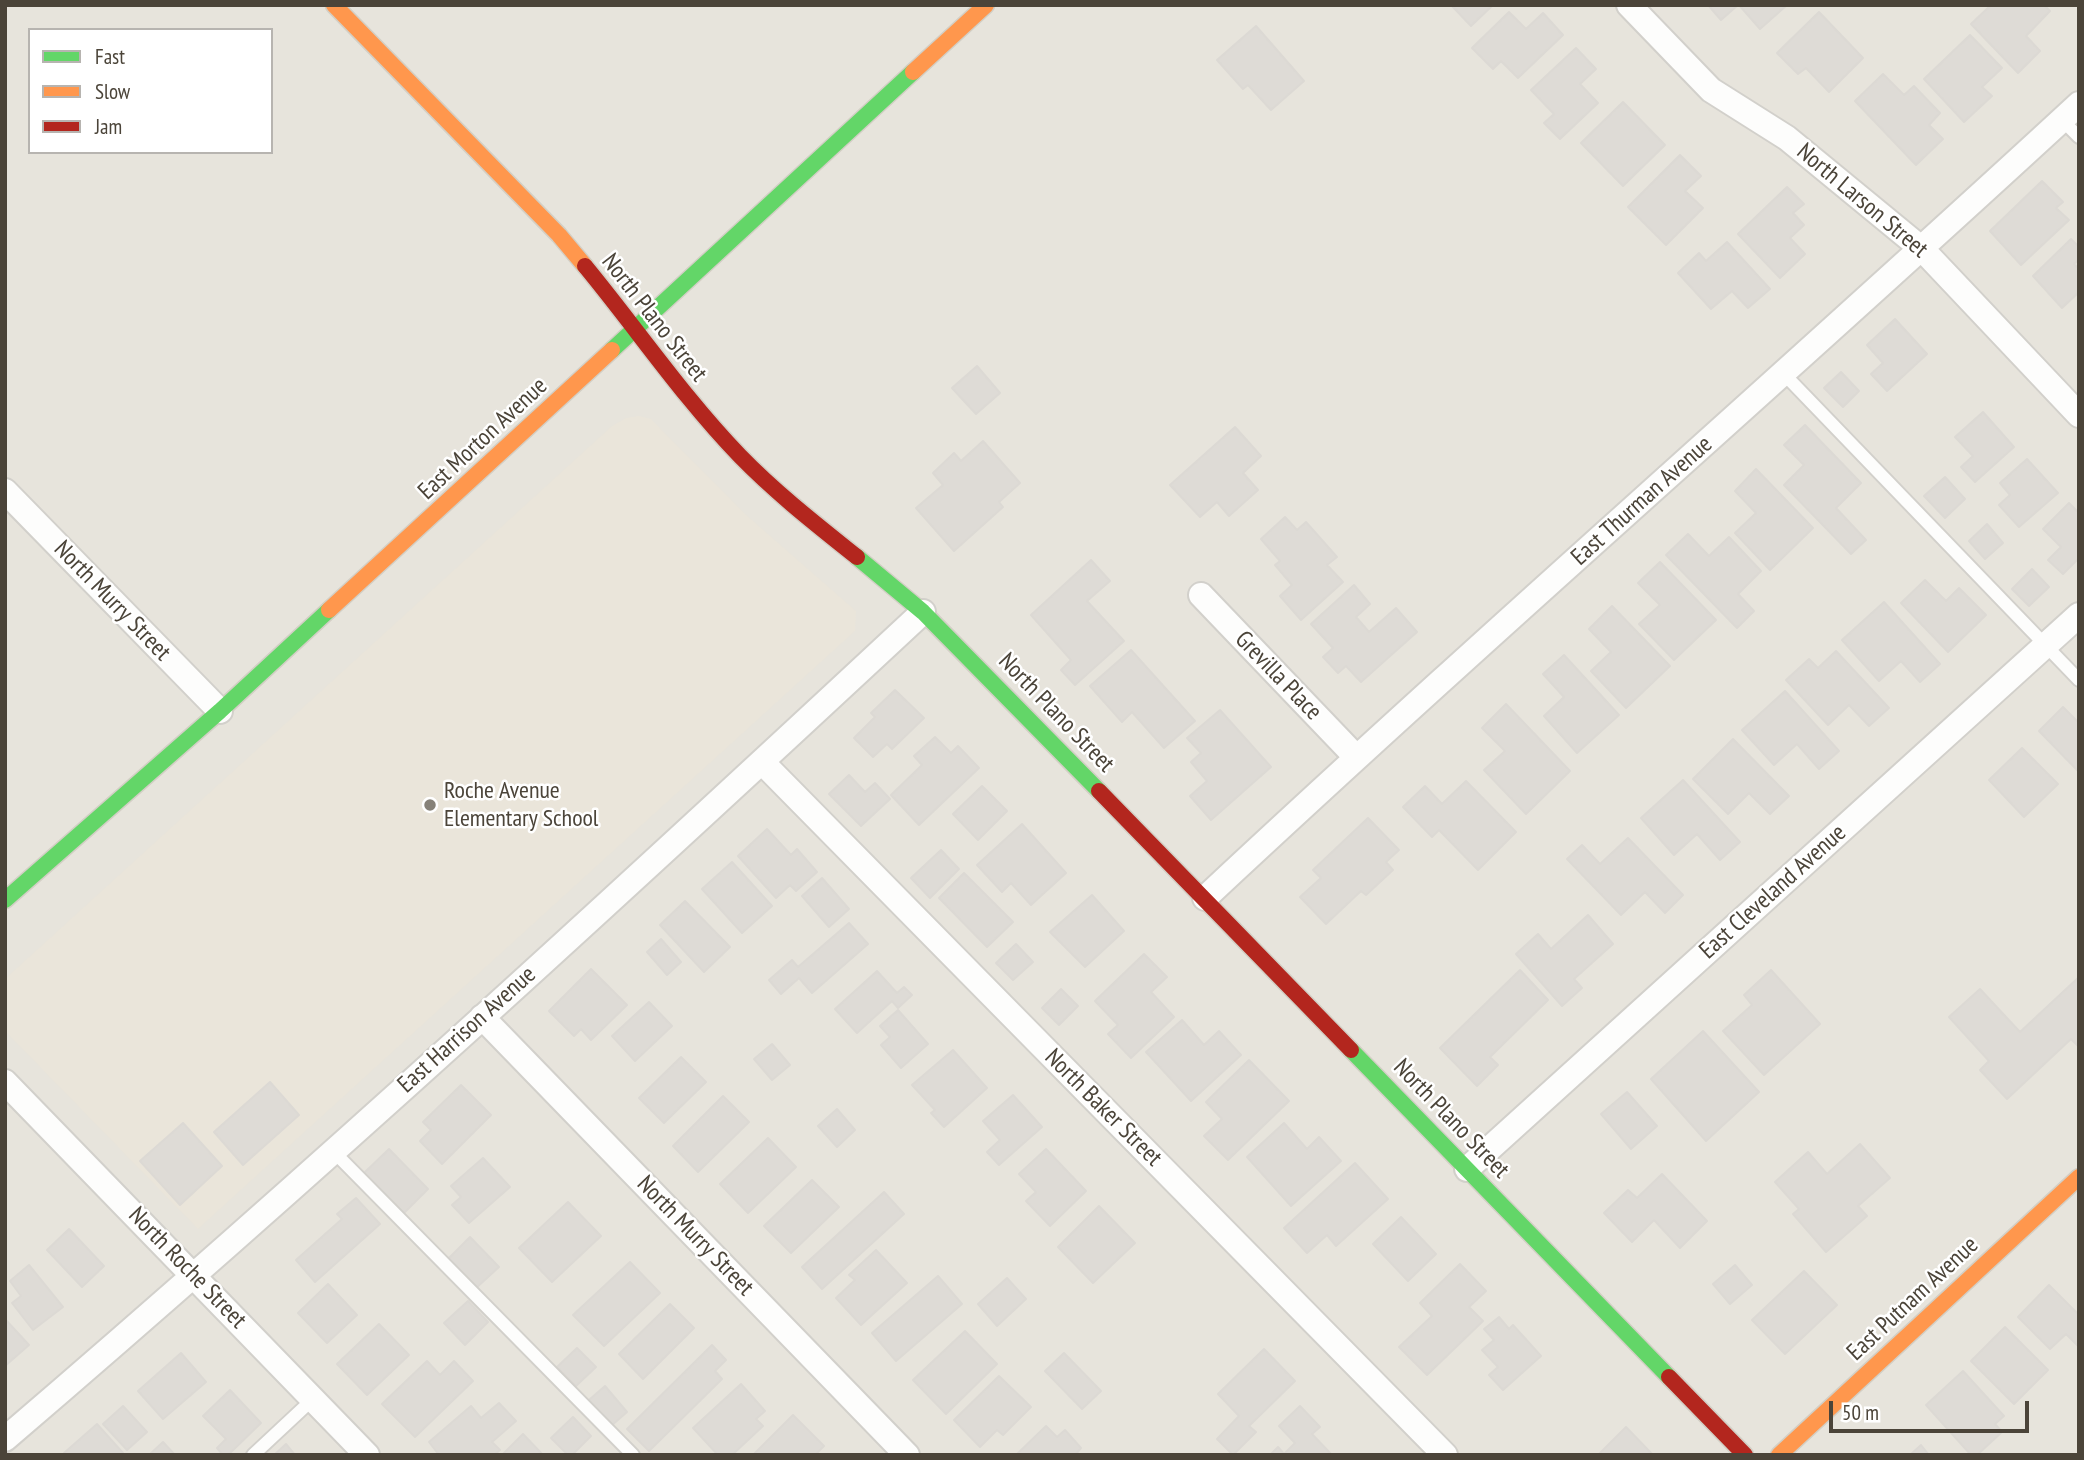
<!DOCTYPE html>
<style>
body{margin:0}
#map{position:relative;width:2084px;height:1460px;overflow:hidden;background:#f4f2ee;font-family:"PT Sans Narrow",sans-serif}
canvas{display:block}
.frame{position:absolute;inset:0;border:7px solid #4b4439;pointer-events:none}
.legend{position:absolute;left:28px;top:28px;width:245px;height:126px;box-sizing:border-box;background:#fff;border:2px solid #b7b4b0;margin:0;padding:9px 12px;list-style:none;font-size:21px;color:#4b4439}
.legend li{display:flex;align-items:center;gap:14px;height:35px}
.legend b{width:35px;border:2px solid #b7b4b0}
.scale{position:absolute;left:1829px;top:1401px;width:200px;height:32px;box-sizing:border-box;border:4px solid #4b4439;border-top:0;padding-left:9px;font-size:21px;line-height:24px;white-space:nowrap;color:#4b4439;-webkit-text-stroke:5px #fff;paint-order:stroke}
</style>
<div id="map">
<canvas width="2084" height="1460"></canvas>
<div class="frame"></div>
<ul class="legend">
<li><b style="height:9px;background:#63d668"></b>Fast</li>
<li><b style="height:9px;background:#ff974d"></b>Slow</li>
<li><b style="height:9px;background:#b3261e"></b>Jam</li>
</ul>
<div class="scale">50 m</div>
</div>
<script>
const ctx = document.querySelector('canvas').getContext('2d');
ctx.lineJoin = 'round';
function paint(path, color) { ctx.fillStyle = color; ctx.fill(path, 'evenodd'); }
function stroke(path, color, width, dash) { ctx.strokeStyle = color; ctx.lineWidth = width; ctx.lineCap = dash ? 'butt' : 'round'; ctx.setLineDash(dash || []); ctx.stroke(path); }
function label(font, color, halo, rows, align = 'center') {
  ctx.font = font + ' "PT Sans Narrow",sans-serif'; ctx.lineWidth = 5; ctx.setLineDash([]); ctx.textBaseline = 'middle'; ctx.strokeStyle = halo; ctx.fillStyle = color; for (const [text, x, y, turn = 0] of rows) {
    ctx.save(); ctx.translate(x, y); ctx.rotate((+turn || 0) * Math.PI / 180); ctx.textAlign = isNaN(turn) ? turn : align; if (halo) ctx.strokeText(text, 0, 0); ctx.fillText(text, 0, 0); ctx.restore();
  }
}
const residential = new Path2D(`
 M5,5H2079V1455H5ZM30,30H271V152H30Z`);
const education = new Path2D(`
 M639,416L651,419L745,514L856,611L855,631L198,1229L5,1031V979L612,426L626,418Z`);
const building = new Path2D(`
 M1451,5H1493L1471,26Z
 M1708,5H1738L1721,20Z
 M1739,5H1787L1760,29Z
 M1991,5H2044L2050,11L2026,36L2040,51L2018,73L1971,24Z
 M1509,12L1526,29L1543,13L1563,35L1518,78L1501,61L1493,69L1472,48Z
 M1819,12L1863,58L1829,92L1806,68L1798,74L1777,53Z
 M1256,26L1304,81L1271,110L1248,85L1243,89L1217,60Z
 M1970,35L2002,68L1982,87L1992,96L1964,122L1924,79Z
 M1576,48L1596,69L1580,84L1598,103L1560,139L1544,123L1554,114L1531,90Z
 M1883,74L1904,95L1914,86L1940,113L1929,125L1943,139L1916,165L1855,101Z
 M1623,102L1665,145L1623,186L1581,143Z
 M1680,155L1701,176L1685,191L1703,208L1666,245L1628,207Z
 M2042,181L2063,202L2056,208L2069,220L2021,265L1990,231Z
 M1787,187L1804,204L1793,213L1804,225L1790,238L1805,254L1780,278L1738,234Z
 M2071,239L2079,247V259L2074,264L2079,269V292L2062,308L2033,276Z
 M1727,242L1770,289L1748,308L1732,291L1711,309L1678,273L1699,253L1706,261Z
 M1895,319L1927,354L1887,391L1871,374L1883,363L1867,345Z
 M977,366L1000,393L976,414L952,388Z
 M1841,372L1859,391L1843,407L1824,388Z
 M1983,412L2014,447L1975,482L1961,467L1973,456L1955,437Z
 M1805,425L1861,483L1836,508L1866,540L1851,554L1784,485L1804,465L1784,445Z
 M1235,427L1261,456L1243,473L1258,490L1229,516L1217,502L1200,517L1170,485Z
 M983,441L1020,483L999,502L1003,507L954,551L916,508L943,485L933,473L954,453L961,461Z
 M2027,459L2058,493L2019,527L1999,505L2010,495L2000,483Z
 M1756,469L1813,528L1770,570L1735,533L1756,513L1735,491Z
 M1945,477L1965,499L1945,518L1924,496Z
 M2069,503L2079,513V558L2063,574L2048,560L2061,547L2043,529Z
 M1285,517L1297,530L1306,522L1337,557L1327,565L1343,582L1301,620L1280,596L1292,585L1275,565L1280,561L1261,539Z
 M1987,524L2003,543L1985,559L1969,541Z
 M1688,534L1709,556L1729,537L1761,571L1738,594L1754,611L1737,628L1666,555Z
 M1091,560L1110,581L1087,601L1124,641L1075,685L1061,670L1071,660L1031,615Z
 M1660,562L1716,620L1674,660L1639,624L1660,605L1638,583Z
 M2032,569L2049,587L2029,606L2012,589Z
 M1925,580L1946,601L1959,588L1986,615L1948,652L1901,603Z
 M1354,585L1370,604L1356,617L1369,632L1396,608L1417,632L1361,682L1346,666L1338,673L1323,657L1333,648L1311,624Z
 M1884,602L1940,664L1920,682L1901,661L1879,681L1842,640Z
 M1612,606L1670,666L1626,708L1591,671L1611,652L1589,629Z
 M1131,650L1195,721L1164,748L1132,712L1122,722L1090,686Z
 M1836,651L1889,708L1869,726L1849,705L1828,725L1786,680L1809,659L1818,668Z
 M1564,655L1619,715L1577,753L1544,716L1564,697L1543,674Z
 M895,690L924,718L892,749L887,744L873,757L854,738L875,717L871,713Z
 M1785,691L1839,751L1819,769L1797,744L1774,765L1742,730Z
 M1506,704L1570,771L1526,814L1484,770L1505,751L1482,728Z
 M2063,707L2079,723V772L2039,731Z
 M1220,710L1271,767L1211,820L1190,796L1207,781L1191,762L1201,753L1187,738Z
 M935,737L951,753L958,746L979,768L919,825L891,795L922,765L914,756Z
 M1733,739L1789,796L1770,814L1749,793L1728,814L1693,779Z
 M2022,748L2058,784L2024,817L1989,780Z
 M849,775L865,792L875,783L890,799L861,826L829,794Z
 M1683,780L1740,842L1720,860L1697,834L1674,855L1641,818Z
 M1466,781L1516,832L1478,870L1439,830L1432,837L1403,807L1425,786L1442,804Z
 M982,786L1007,811L978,840L953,814Z
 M1368,818L1399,850L1386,862L1393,870L1366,895L1361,891L1326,924L1300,897L1321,878L1313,870Z
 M1022,824L1066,873L1031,905L1011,883L1002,892L977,865Z
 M767,829L791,855L797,849L817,872L796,891L790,885L776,898L738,856Z
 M1628,838L1683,895L1665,913L1645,892L1621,915L1567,859L1582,845L1600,864Z
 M941,850L959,869L930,898L911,878Z
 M732,862L772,906L742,933L702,889Z
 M964,873L1013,922L987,947L939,898Z
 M822,878L849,909L829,927L802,896Z
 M1092,895L1124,931L1085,967L1050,932Z
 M685,901L730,947L704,972L660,925Z
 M1588,915L1613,944L1574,979L1582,988L1562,1006L1516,954L1538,934L1551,949Z
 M849,923L868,944L812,993L799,978L781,994L769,980L792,960L798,967Z
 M661,939L681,962L667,975L647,952Z
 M1016,944L1033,962L1013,980L996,963Z
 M1144,954L1167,977L1151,992L1174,1017L1131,1058L1108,1034L1118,1025L1095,1001Z
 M591,969L627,1005L591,1040L581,1029L574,1036L549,1011Z
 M1520,970L1548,1000L1490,1057L1498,1065L1477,1086L1440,1048Z
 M1771,970L1820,1024L1764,1075L1723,1031L1752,1005L1744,995Z
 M877,971L897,993L904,987L912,995L898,1008L892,1001L857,1033L835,1009Z
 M2079,977V1047L2071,1039L2007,1099L1980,1070L1989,1061L1949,1017L1980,989L2020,1032Z
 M1061,989L1078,1006L1059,1025L1042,1008Z
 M649,1002L672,1026L635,1061L612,1036Z
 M898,1010L928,1044L901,1068L881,1045L890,1037L880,1026Z
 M1182,1020L1204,1045L1219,1031L1241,1055L1191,1101L1146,1052Z
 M1703,1031L1759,1092L1706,1141L1651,1079Z
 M772,1044L790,1065L772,1080L754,1059Z
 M953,1050L987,1088L944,1127L931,1113L935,1110L912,1085Z
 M681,1057L706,1082L664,1123L639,1098Z
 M1249,1060L1289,1101L1228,1160L1204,1136L1222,1119L1206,1102Z
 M270,1082L299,1115L243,1165L214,1132Z
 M461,1085L491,1115L442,1164L420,1141L431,1130L423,1122Z
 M1627,1092L1657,1126L1631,1149L1601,1114Z
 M1013,1095L1042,1127L999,1165L987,1152L1000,1140L983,1121Z
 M723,1096L749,1122L698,1172L673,1146Z
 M837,1109L855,1130L837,1147L818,1126Z
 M183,1123L222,1166L180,1205L140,1161Z
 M1284,1123L1307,1149L1319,1137L1341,1161L1291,1206L1247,1157Z
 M768,1138L796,1167L748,1213L720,1184Z
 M1860,1144L1890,1178L1858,1206L1867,1216L1826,1252L1793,1214L1799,1209L1775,1182L1808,1152L1827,1174Z
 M389,1149L428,1189L404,1213L364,1173Z
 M1046,1149L1086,1191L1050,1226L1026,1201L1036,1192L1019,1174Z
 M483,1158L510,1187L469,1223L452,1205L461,1197L451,1186Z
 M1355,1163L1388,1199L1336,1246L1327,1235L1307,1253L1284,1228Z
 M1662,1174L1707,1221L1680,1248L1654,1220L1632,1242L1604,1213L1628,1190L1637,1198Z
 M812,1180L839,1207L791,1253L764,1226Z
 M884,1192L904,1214L822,1289L802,1267Z
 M356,1198L380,1224L315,1282L296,1260L342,1219L337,1214Z
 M568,1202L601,1236L552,1282L519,1248Z
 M1099,1206L1135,1243L1093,1283L1058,1247Z
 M1401,1217L1436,1254L1408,1281L1373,1244Z
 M69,1229L104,1266L82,1287L47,1250Z
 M470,1237L499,1267L475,1289L447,1260Z
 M876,1250L907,1283L861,1325L836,1298L855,1280L849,1275Z
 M630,1262L660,1293L604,1346L573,1315Z
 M1460,1264L1486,1291L1469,1307L1483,1321L1427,1375L1399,1347L1432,1316L1420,1303Z
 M29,1265L63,1307L33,1330L12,1303L21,1296L10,1281Z
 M1735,1265L1752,1285L1730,1304L1713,1284Z
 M1804,1271L1837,1305L1785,1354L1752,1320Z
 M938,1276L962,1304L896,1361L872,1333Z
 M1007,1278L1026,1299L997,1326L978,1304Z
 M328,1284L357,1315L327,1343L298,1313Z
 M2049,1285L2079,1315V1347L2066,1334L2050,1349L2018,1317Z
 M468,1301L488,1322L465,1345L444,1323Z
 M670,1304L694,1328L643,1379L619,1354Z
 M1499,1317L1509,1329L1513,1325L1541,1356L1503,1390L1489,1375L1498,1367L1482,1350L1494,1340L1484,1329Z
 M5,1319L29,1345L5,1366Z
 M379,1324L409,1355L367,1395L337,1364Z
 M2005,1327L2048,1370L2014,1404L1971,1361Z
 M965,1331L997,1364L946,1414L913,1380Z
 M712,1345L726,1360L715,1371L722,1379L649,1451L627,1429Z
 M577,1348L596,1367L576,1386L557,1367Z
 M1264,1349L1295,1381L1249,1426L1256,1432L1233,1455L1217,1439L1239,1416L1218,1394Z
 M181,1353L206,1382L163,1419L138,1391Z
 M1064,1353L1101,1391L1082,1409L1045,1371Z
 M427,1361L440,1375L454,1361L473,1381L415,1437L382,1404Z
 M1963,1371L2004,1416L1995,1424L2002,1432L1977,1455H1971L1926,1405Z
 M999,1376L1031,1407L1003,1435L997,1430L980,1447L954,1420Z
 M741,1384L765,1411L756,1419L763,1426L732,1455H718L693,1428Z
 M605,1386L627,1412L611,1426L589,1400Z
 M230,1390L261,1423L228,1455H223L217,1448L226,1439L203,1416Z
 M499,1403L516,1421L492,1442L500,1450L494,1455H439L429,1442L471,1406L481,1418Z
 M123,1406L147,1432L127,1450L103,1424Z
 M1300,1406L1320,1427L1312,1434L1332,1455H1270L1278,1447L1284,1454L1295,1443L1279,1426Z
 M793,1415L824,1446L815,1455H753Z
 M573,1417L591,1436L572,1455H568L551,1438Z
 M97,1424L123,1453L120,1455H65L64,1453Z
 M1046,1426L1057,1437L1065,1430L1081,1448L1075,1455H1016Z
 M1626,1427L1653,1455H1598Z
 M523,1434L543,1455H502Z
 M163,1442L175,1455H149Z
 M286,1444L295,1455H274Z
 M1921,1445L1929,1455H1910Z`);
const lane = new Path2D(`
 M2062,120L2079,137
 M1784,374L2079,680
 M333,1151L633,1455
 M253,1455L313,1399`);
const street = new Path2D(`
 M1629,5L1711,90L1787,138L1922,249L2079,415
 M5,491L220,711
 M1201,595L1356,757
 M762,762L1445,1455
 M1205,898C1493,629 1790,371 2079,104
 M482,1017L907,1455
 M5,1082L367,1455
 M1467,1169L2079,615
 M5,1439C318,1171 621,893 923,612`);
const fast = new Path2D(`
 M612,350L913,72
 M857,557L923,612L1099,791
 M5,900L220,711L329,610
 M1351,1050L1669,1377`);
const slow = new Path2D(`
 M334,5L559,235L585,266
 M913,72L986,5
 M329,610L612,350
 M1779,1455L2079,1177`);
const jam = new Path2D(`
 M585,266C637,329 683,397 740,456C776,493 817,525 857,557
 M1099,791L1351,1050
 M1669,1377L1745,1455`);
const markers = [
 [430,805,7,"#868178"]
];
const streetNames = [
 ["North Larson Street",1862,201,40],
 ["North Plano Street",654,318,52],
 ["East Morton Avenue",483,439,-43],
 ["East Thurman Avenue",1642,501,-42],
 ["North Murry Street",112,601,46],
 ["Grevilla Place",1278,676,46],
 ["North Plano Street",1056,713,46],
 ["East Cleveland Avenue",1773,892,-42],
 ["East Harrison Avenue",467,1030,-42],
 ["North Baker Street",1103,1108,45],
 ["North Plano Street",1451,1119,46],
 ["North Murry Street",695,1236,46],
 ["North Roche Street",187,1268,46],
 ["East Putnam Avenue",1913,1299,-43]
];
const poiNames = [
 ["Roche Avenue",444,791],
 ["Elementary School",444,819]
];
paint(residential, '#e7e4dc');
paint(education, '#eae5da');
paint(building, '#dedbd6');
stroke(building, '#dcd9d4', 2);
stroke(lane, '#d2d0cb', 16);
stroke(street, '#d2d0cb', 28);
stroke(fast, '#d3cfc5', 19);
stroke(slow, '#d3cfc5', 19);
stroke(jam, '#d3cfc5', 19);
stroke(lane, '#fdfdfc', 12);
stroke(street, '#fdfdfc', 24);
stroke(fast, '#63d668', 16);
stroke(slow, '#ff974d', 16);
stroke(jam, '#b3261e', 16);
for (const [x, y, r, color] of markers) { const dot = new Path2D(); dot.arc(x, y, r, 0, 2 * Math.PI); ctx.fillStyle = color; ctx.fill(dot); stroke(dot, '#fff', 2.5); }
label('24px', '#4b4439', '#fff', streetNames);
label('24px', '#4b4439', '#fff', poiNames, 'left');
</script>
